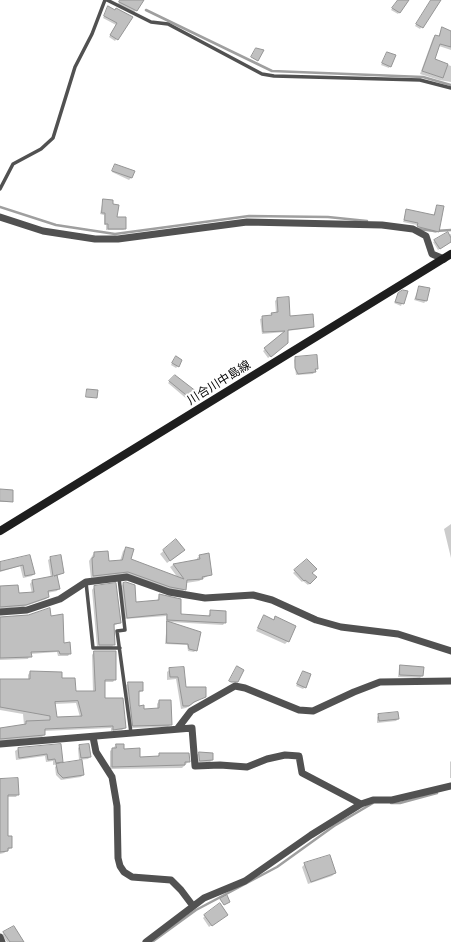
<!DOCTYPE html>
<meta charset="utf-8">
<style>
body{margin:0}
canvas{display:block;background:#fff}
</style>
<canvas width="451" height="942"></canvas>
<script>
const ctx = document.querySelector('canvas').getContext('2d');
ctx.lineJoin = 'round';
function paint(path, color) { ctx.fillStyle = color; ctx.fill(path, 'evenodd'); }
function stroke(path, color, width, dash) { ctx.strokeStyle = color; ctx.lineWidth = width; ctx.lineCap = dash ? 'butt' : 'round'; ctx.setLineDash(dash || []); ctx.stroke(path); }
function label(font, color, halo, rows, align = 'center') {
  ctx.font = font + ' "Noto Sans","Noto Sans JP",sans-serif'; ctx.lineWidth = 4; ctx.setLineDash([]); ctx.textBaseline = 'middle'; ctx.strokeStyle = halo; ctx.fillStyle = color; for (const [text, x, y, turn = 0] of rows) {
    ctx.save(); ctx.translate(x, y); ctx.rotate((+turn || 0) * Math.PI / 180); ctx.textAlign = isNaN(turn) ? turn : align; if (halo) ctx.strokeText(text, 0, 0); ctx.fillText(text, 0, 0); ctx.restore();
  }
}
const shadow = new Path2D(`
 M120,0H136L141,2L134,13L118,4Z
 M398,0H408L398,14L391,10Z
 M431,0H440L420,29L415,26Z
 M108,8L132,17L115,41L109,37L116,25L103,18Z
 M442,28L451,32V50L439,46L434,60L451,66V82L439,80L420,74L433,38L435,36L438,37Z
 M387,53L390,66L389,68L381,65Z
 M115,165L133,172L131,178L129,180L112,172Z
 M103,200L125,229L123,230H106V225H104V215L100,214Z
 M437,206L438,231L436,233L417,228V225L403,222L407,210L433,216Z
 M451,234V242L438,250L433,242Z
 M419,287L426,301L424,303L414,300Z
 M407,292L401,306L394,303L399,294Z
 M277,299L289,317L313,326L311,328L287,331L285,345L268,358L263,351L285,332L262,334L260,319L276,313L275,301Z
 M296,358L317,368L313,374L296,375L294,360Z
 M174,359L178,366L176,368L171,365Z
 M175,376L195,392L188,400L168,383Z
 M0,490L12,501L10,502H0Z
 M451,524V558L444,529Z
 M176,540L181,553L167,563L160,554Z
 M126,548L130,560L178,578L170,567L173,565L197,561V558L200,556L211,574L199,581L186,583L185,589L182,592L167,590L125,575L91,578L89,561L94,553L108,562L120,561L123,551Z
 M30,556L34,574L32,576L23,578L20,566L0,572V564Z
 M51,558L63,573L56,576L59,588L57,591L47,593L48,597L46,599L23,607L0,609V587L18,594H32L30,584L32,581L51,578L48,560Z
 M307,560L311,573L315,577L308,585L303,581L302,582L293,573Z
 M123,584L135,603L157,601L159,595L180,615L208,616L211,611L225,622L223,625L170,622L196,650L194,652L188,651L187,645L165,644L167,622H166V616L125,619L121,586Z
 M94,587L120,623L113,626L114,644L112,647H97L92,590Z
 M264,616L273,620L275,617L288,641L285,644L256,631Z
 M50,617L63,644L70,653L68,656H58L57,652L30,654L28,659L0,660V618Z
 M94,652L115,679L113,682H104V700L125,728L122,730L111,731V728L44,731V735L42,737L0,741V729L24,725L23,714L0,710V680H28V675L30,672L61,679L75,692H93L92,655ZM76,703L80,717L56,718L55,704Z
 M401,666L422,676L420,678L398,677L399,668Z
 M183,668L185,688L205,696L186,708L181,709L176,679L167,680V672L170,669Z
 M303,672L305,687L303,689L296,686Z
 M129,683L142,691L138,693V707L143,710L157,709V704L159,701L171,724L168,727L131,728L126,685Z
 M379,715L398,719L396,721L377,723V717Z
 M60,745L62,761L58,765L83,775L81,777L61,780L56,775L55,767L58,764L53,765V761L46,762L45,756L16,760L15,751L18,749Z
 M116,745L139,758L157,757L160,754L189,761L182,768L110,769V751Z
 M80,746L90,757L88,759L79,760L78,748Z
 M199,753L212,760L210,762H198L197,755Z
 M451,761V778H450V762Z
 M0,780L18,794L16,797H7V837L11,848L4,853L0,854Z
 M305,864L335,873L332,876L308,884L302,867Z
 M205,916H225L209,927L203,918Z
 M4,933L22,942H7L2,935Z`);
const stream = new Path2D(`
 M146,10L272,71L423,77L451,85
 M0,207L56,225L115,234L249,216L328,217L367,221
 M418,229L435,231L451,230
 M391,803H400L437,793
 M152,942L196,910L277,867L334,826L373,803`);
const building = new Path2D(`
 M120,0H144L137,11L119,2Z
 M398,0H409L400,13L392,8Z
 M431,0H441L423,28L416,24Z
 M108,6L115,10L116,8L133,17L118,40L110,35L117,23L104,16Z
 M442,27L451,31V47L440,44L435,59L448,64L443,78L422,71L435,35L439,36Z
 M256,48L264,50L258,61L251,57Z
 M387,52L396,55L391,67L382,63Z
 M115,164L135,171L132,178L112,171Z
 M103,199L113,200V204L119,205L117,217H126V229H108V224H105V213H102Z
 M437,205L444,206L439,232L419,227L417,226L418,223L404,220L406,209L434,215Z
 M448,232L451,238V242L440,249L434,240Z
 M419,286L430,288L427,301L416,299Z
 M403,290L408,291L404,304L395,302L398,293Z
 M289,297L290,316L313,314L314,327L288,330V343L271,357L264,348L285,331L263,332L262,316L272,315L271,313L278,312L277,298Z
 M317,355L318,369H315L316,372L298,374L295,368V357Z
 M176,356L182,360L179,367L172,363Z
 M175,375L197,392L191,399L169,381Z
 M87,389L98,390L97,398L86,397Z
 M0,489L13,490V502L0,501Z
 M176,539L185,550L170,561L163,550Z
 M126,547L134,549L131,559L184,579L173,564L200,559L199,555L209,553L212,575L202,577L203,579L187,580L186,590L170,587L128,572L93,576L92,558L94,557V552L108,551L109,561L122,560Z
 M30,555L35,574L25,576L23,565L0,571V562Z
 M61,555L64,573L54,576L57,575L60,589L48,591L49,597L26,605L0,607V586L18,585L19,593L34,592L32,580L53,576L50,557Z
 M307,559L317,569L312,573L317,577L310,584L305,580L304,581L294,570Z
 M126,582L135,585L136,602L159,600V594L181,599V614L210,616V610L226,611V623L167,620V614L127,618L123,583Z
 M116,583L121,623L114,624L115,645H99L94,586Z
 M50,608L51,616L63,614L64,643L70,642L71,654H60L59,651L31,652L32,657L0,658V617L28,615Z
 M264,615L274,620L275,616L296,626L289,642L258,628Z
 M167,621L201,632L197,651L189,649L188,644L167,643Z
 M94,651H116V680H105V698H123L126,728L113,730V726L45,729V735L0,739V728L26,724V721L50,720V716L0,707V679H30V671L62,672V678H75L76,691H95ZM78,701L82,716L57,717L55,702Z
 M400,665L424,667L423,676L400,675Z
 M237,666L244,670L238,682H231L229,681Z
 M184,667L186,687H206V697L194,702L189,706H183L178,677H170L169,668Z
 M303,671L311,674L306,688L297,684Z
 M128,682H143V691H139V706L144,705V709L159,708V700H171L172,725L133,726Z
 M398,712L399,719L379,721L378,714Z
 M61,744L63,762L56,763L55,759L48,760L47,754L19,758L18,748Z
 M89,744L91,757L81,758L79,745Z
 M116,744H124V749L140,748V757L159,756V753H189L190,762H185V765L112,767V748H116Z
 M199,752L213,753V760L200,761Z
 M82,760L84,775L63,778L58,773L56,764Z
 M18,778L19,795H8V836H12V848H8V851L0,852V779Z
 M330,855L336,873L311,882L304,863Z
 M227,895L230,902L224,905L220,899Z
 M220,903L228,915L212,926L204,915Z
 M14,926L24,942H10L3,932Z`);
const lane = new Path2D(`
 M107,0L151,22L168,24L262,74L274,76L420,80L451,88
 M0,189L13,164L41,149L53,138L75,67L92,34L105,0
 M119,578L125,630L117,631L131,733
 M86,582L93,648H120`);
const street = new Path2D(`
 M0,217L43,231L95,239H118L247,222L382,225L413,229L426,236L432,254L444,259
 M0,612L27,610L60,599L86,582L127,577L169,592L205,598L253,595L272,600L316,620L341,627L398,634L451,651
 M178,728L191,711L235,686L245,688L299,710L313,711L354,692L380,682L451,681
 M93,737L96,752L112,777L117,806L118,858L120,866L124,872L132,877L171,880L181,890L193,906
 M0,744L192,728L195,766L220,765L247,767L267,759L285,755L299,756L302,773L361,804
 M0,937L2,942
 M146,942L204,898L245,881L311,835L361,804L373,800H392L451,786`);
const secondary = new Path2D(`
 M0,531L451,254`);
const streetNames = [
 ["川合川中島線",219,383,-32]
];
paint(shadow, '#0003');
stroke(stream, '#9f9f9f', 2.5);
paint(building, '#c0c0c0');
stroke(building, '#959595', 1);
stroke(lane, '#515151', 3.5);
stroke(street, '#515151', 7);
stroke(secondary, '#1e1e1e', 8);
label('12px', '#000', '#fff', streetNames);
</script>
